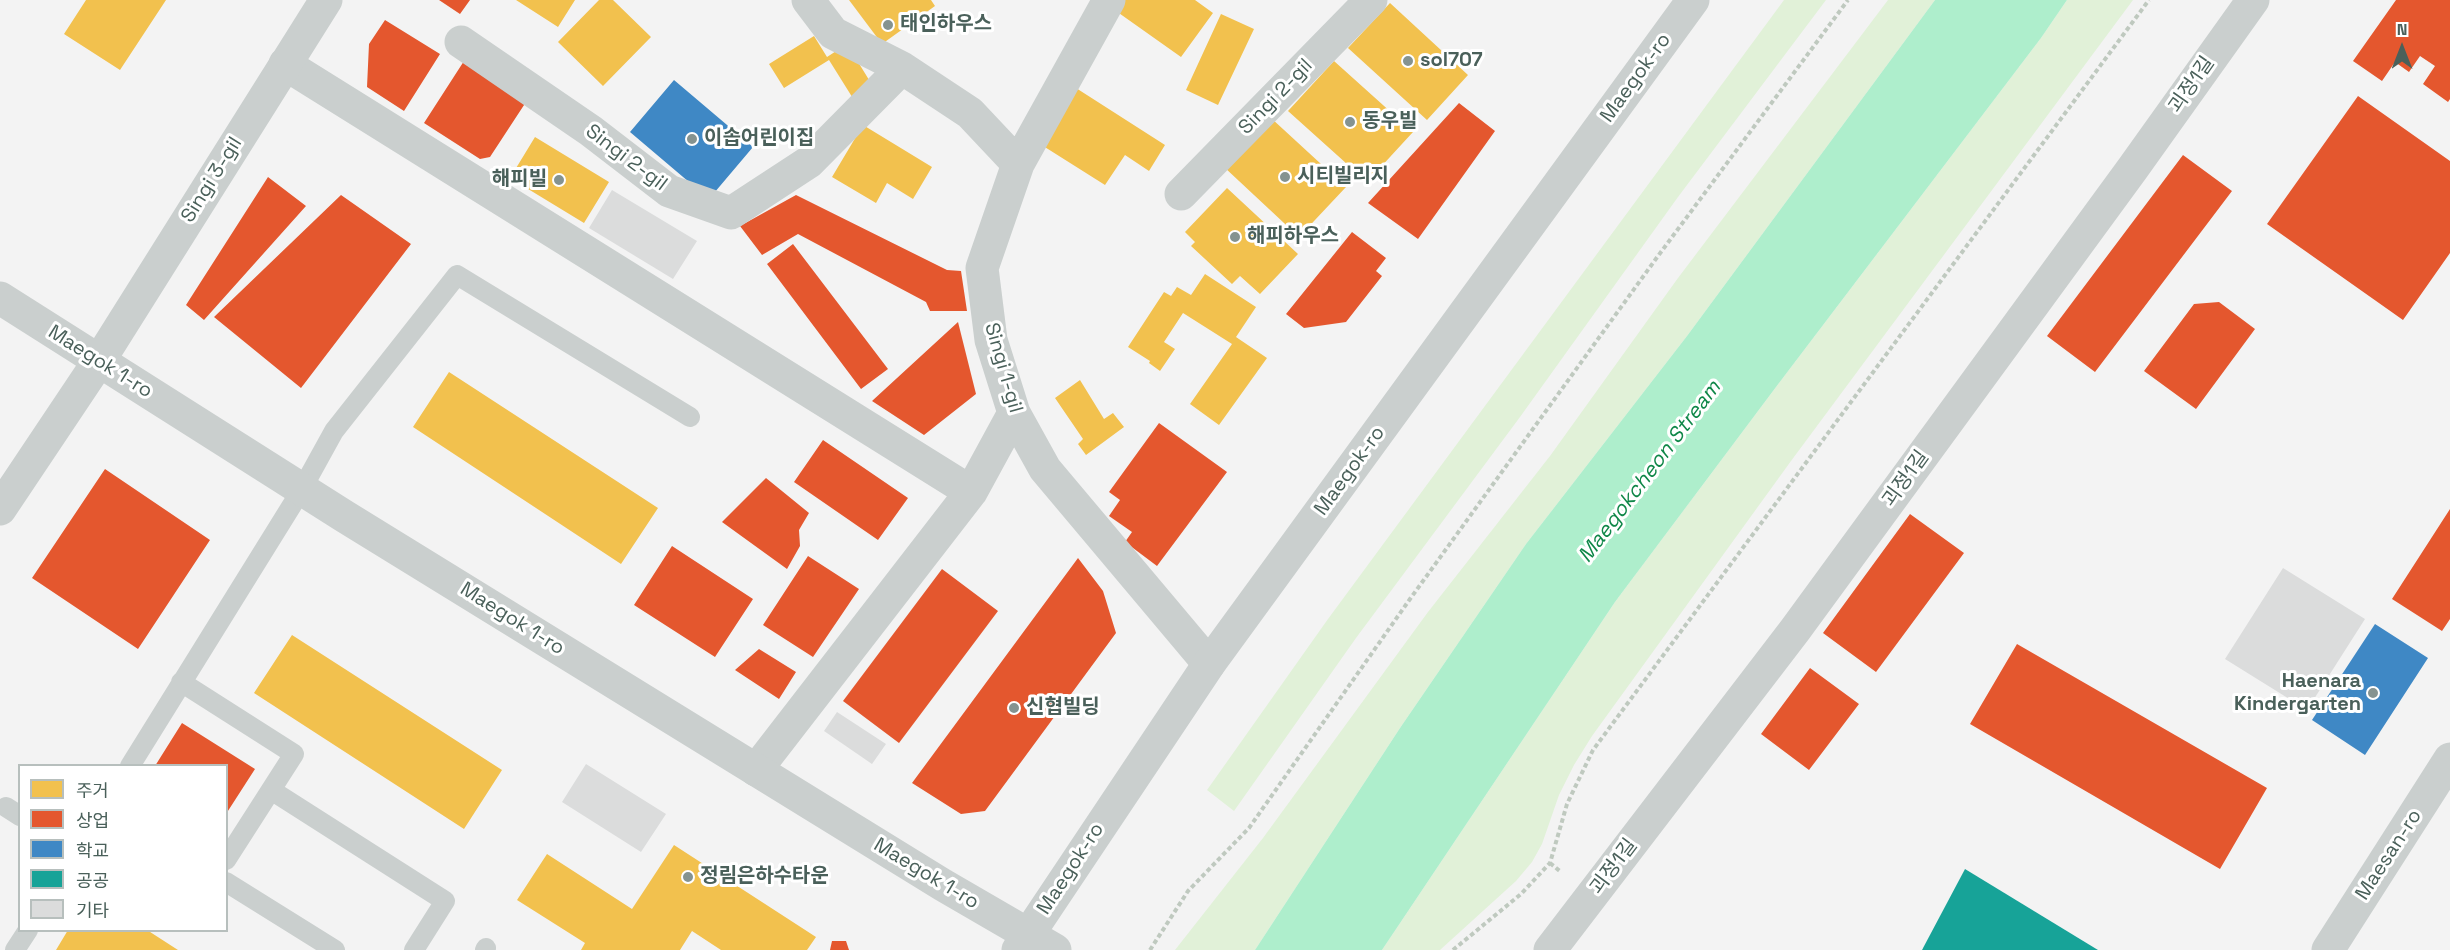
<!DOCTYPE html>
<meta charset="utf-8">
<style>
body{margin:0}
#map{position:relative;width:2450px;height:950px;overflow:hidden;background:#f3f3f3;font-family:"Space Grotesk","Noto Sans KR",sans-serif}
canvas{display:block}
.legend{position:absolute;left:18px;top:764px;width:210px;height:168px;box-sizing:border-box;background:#fff;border:2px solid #b7bfbd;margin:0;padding:8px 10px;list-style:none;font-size:18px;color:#4a605a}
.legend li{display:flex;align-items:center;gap:12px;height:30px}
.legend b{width:30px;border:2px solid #b7bfbd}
.north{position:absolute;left:2372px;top:18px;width:60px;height:60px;-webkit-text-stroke:4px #fff;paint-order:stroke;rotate:0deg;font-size:16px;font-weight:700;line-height:24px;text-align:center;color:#4a605a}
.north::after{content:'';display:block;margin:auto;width:21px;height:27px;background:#4a605a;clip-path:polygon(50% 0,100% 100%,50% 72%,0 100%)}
</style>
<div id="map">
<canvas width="2450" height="950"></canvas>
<ul class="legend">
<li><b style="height:16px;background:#f2c14e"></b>주거</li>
<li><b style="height:16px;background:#e4572e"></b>상업</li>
<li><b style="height:16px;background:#3f88c5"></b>학교</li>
<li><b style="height:16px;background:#17a398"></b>공공</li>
<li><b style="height:16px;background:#dbdcdc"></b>기타</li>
</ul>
<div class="north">N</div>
</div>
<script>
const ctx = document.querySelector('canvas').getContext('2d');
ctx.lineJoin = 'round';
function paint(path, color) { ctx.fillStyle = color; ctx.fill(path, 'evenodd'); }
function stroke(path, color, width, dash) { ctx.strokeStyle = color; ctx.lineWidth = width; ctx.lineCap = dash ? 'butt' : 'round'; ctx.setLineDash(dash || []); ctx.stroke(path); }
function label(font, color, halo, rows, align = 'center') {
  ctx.font = font + ' "Space Grotesk","Noto Sans KR",sans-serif'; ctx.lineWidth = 6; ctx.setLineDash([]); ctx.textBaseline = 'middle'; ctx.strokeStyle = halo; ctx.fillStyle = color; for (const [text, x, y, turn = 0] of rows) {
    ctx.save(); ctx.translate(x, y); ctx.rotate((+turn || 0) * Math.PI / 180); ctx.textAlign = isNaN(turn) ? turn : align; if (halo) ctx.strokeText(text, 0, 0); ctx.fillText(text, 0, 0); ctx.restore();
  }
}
const green = new Path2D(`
 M1784,0H1826L1678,197L1520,417L1356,638L1234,811L1207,790L1328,619Z
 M1888,0H1935L1687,336L1526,544L1400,728L1255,950H1175L1263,838L1428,612L1550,456L1678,278Z
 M2067,0H2133L1791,461L1592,736L1574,765L1559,795L1542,844L1532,862L1516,881L1440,950H1382L1615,602L1776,387L2041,38Z`);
const water = new Path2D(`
 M1935,0H2067L2041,38L1776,387L1615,602L1382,950H1255L1400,728L1526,544L1687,336Z`);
const homes = new Path2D(`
 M86,0H166L120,70L64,34Z
 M516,0H575L558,27Z
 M599,0H613L651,37L603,86L558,42Z
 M849,0H931L935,6L882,44Z
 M1124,0H1195L1213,13L1181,57L1116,11Z
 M1390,3L1468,75L1427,120L1348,48Z
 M1221,14L1254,29L1218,105L1186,90Z
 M814,36L827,57L847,44L874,88L854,100L829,60L784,88L769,64Z
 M1334,61L1413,132L1367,182L1288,111Z
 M1076,88L1165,145L1149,171L1125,155L1105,185L1040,144Z
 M1271,118L1346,187L1299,237L1224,167Z
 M863,125L932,167L913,199L887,183L876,203L832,177Z
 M535,137L609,182L584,223L510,178Z
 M1227,188L1298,254L1260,294L1240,276L1232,284L1191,246L1195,242L1185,232Z
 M1205,274L1256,307L1236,337L1267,358L1219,425L1190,404L1232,344L1183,313L1164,342L1175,349L1160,371L1149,363L1150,361L1128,347L1164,292L1171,296L1177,287L1191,295Z
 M449,372L658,508L621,564L413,427Z
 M1080,380L1104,419L1113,413L1124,427L1086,455L1078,444L1083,439L1055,398Z
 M292,635L502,770L464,829L254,693Z
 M674,845L816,937L807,950H721L692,931L680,950H581L585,943L517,900L547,854L632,909Z
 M68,930H147L178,950H56Z`);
const shops = new Path2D(`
 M439,0H470L460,14Z
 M2396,0H2450V99L2448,102L2423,84L2435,66L2420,56L2409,72L2395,62L2382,81L2353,61Z
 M385,20L440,54L404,111L367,87L369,44Z
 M464,61L526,102L490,157L480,159L424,123Z
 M2358,96L2450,161V253L2403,320L2267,224Z
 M1459,103L1495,131L1418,239L1368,203Z
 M2183,155L2232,191L2095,372L2047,336Z
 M268,177L306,206L204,320L186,305Z
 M341,195L411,244L301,388L214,317Z
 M796,195L947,270L961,271L967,311H930L926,302L798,234L762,255L740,226Z
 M1352,232L1386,258L1376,271L1382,276L1346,322L1304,328L1286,314Z
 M793,244L888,369L861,389L767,264Z
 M2219,302L2255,329L2196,409L2144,371L2194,304Z
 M958,322L976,394L924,435L872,401Z
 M1159,423L1227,472L1157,566L1125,542L1132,532L1109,516L1120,500L1109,492Z
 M823,440L908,498L878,540L794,482Z
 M105,469L210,540L138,649L32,578Z
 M766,478L809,513L799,530L800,546L787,569L722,522Z
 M2450,509V619L2442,631L2392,599Z
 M1910,514L1964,553L1876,672L1823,633Z
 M672,546L753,599L715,657L634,605Z
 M808,556L859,589L813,657L763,625Z
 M1078,558L1103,591L1116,633L985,811L961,814L912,783Z
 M942,569L998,611L899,743L843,701Z
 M2017,644L2267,788L2220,869L1970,724Z
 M759,649L796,672L779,699L735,670Z
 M1810,668L1859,704L1809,770L1761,734Z
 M182,723L255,769L226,814V766H155Z
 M832,941H846L849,950H830Z`);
const schools = new Path2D(`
 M674,80L753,147L709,199L630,132Z
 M2375,624L2428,658L2365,755L2312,720Z`);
const public = new Path2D(`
 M1965,869L2098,950H1922Z`);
const building = new Path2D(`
 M612,190L697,241L673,279L589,228Z
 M2283,568L2365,619L2307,710L2225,659Z
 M837,712L886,744L872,764L824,731Z
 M586,764L666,814L641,852L562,802Z`);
const path = new Path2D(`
 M1550,863L1561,872
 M1150,950L1188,891L1249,828L1410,599L1658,256L1848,0
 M1453,950L1521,894L1550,863L1567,804L1593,750L2149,0`);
const service = new Path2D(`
 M181,682L294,754L226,860
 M130,766L302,489L334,431L457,275L690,417
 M271,790L445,901L414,950
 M6,807L20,816
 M226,882L335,950
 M15,950L28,930
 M485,950L486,948`);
const minor = new Path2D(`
 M808,0L833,33L902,68L970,113L1018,164
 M1109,0L1018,164L982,268L991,340L1014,413L1045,469L1209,664
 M461,42L591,131L669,191L731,213L809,162L902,68
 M285,64L971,492
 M1181,194L1371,0
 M756,770L971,492L1014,413
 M1550,950L1795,630L2133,168L2253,0`);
const tertiary = new Path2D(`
 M0,298L344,516L943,885L1055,950
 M0,509L99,361L326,0
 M1018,950L1209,664L1693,0
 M2328,950L2450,759`);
const markers = [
 [888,25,6,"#859390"],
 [1408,61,6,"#859390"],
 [1350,122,6,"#859390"],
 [692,139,6,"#859390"],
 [1285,177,6,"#859390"],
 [559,180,6,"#859390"],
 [1235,237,6,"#859390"],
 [2373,693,6,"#859390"],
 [1014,708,6,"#859390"],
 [688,877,6,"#859390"]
];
const poiNames = [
 ["태인하우스",900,25],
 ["sol707",1420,61],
 ["동우빌",1362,122],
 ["이솝어린이집",704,139],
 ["시티빌리지",1297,177],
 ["해피빌",547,180,"right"],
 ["해피하우스",1247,237],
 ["Haenara",2361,682,"right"],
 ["Kindergarten",2361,705,"right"],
 ["신협빌딩",1026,708],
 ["정림은하수타운",700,877]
];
const streetNames = [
 ["Maegok-ro",1636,78,-54],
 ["괴정1길",2192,85,-55],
 ["Singi 2-gil",1276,97,-46],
 ["Singi 2-gil",626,158,37],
 ["Singi 3-gil",212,180,-58],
 ["Maegok 1-ro",100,362,32],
 ["Singi 1-gil",1003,368,74],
 ["Maegok-ro",1350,471,-54],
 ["괴정1길",1906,479,-54],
 ["Maegok 1-ro",512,619,32],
 ["Maesan-ro",2389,855,-57],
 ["괴정1길",1614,867,-53],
 ["Maegok-ro",1071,869,-57],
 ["Maegok 1-ro",926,874,31]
];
const waterNames = [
 ["Maegokcheon Stream",1650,472,-53]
];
paint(green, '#e1f1d8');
paint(water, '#aeeecc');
paint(homes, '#f2c14e');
paint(shops, '#e4572e');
paint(schools, '#3f88c5');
paint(public, '#17a398');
paint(building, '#dbdcdc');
stroke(path, '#bfc9bf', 4, [4.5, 3]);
stroke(service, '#cacfce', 20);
stroke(minor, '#cacfce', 33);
stroke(tertiary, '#cacfce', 33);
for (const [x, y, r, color] of markers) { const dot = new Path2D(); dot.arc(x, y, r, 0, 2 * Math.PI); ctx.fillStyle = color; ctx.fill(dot); stroke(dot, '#fff', 2); }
label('bold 20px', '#4a605a', '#fff', poiNames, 'left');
label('20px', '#4a605a', '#fff', streetNames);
label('italic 21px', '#0f8748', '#fff', waterNames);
</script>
